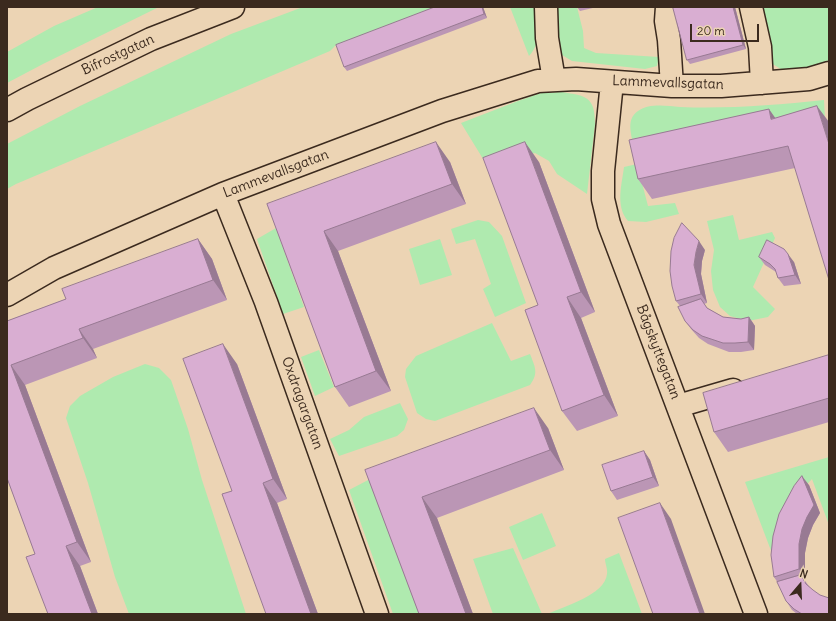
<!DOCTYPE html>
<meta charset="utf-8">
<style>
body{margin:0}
#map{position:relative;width:836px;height:621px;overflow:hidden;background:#ecd4b4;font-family:Delius,sans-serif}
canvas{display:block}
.frame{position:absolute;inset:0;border:8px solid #3b2a1e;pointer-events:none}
.north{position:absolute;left:780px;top:565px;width:40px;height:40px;-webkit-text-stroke:3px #ecd4b4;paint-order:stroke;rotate:19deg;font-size:11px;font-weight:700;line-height:16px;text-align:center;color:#3b2a1e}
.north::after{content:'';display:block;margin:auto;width:14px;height:18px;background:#3b2a1e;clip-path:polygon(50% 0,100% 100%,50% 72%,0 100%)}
.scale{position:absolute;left:690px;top:24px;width:69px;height:18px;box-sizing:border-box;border:2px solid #3b2a1e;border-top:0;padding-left:5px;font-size:12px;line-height:14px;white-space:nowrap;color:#3b2a1e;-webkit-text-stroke:3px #ecd4b4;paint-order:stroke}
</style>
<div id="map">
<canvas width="836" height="621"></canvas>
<div class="frame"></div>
<div class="north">N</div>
<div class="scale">20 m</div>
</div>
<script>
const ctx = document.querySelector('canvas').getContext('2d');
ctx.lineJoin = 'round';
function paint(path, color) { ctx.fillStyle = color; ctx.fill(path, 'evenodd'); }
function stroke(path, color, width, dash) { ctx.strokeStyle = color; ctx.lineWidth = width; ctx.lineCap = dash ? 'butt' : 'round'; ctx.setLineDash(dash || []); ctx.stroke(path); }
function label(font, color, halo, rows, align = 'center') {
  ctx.font = font + ' Delius,sans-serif'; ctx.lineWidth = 4; ctx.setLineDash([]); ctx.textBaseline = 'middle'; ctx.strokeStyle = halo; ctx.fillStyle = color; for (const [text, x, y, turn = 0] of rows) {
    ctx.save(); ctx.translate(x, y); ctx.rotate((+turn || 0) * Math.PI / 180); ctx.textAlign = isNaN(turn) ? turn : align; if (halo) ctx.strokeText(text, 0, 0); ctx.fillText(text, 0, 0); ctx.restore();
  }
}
const green = new Path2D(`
 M98,7H159L43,64L7,83V52L54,26Z
 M303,7H436L335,46L330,51L16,184L7,189V144L80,106L231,34Z
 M510,7H537C538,24 542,43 529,56Z
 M558,7H577L583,31L584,48L596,53L659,57L657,66L645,69L572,61L562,55L557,34Z
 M762,7H829V60L810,68L784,71L771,63V41Z
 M562,92C586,96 595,96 595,124L587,194L557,174L549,161L535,153L488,167L461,123L518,101L541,93Z
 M824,100L825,120H732L632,139C630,128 628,118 638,111C650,103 666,106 680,107C728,109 776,105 824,100Z
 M637,164L648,206L675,203L679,214L646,222L628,221C615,206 622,184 624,167Z
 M733,215L739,240L772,232L775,238L753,287L775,309L768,317L748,321L730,316L720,307L713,290L711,271L714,250L707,221Z
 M478,220L489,222L502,236L526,303L495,317L483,289L491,284L475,239L456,244L451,229Z
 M276,228L304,307L283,314L257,239Z
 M440,239L452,275L420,285L409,249Z
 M492,323L511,361L530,354C535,367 539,373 530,385L435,421L426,419L417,413L405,377L406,369L416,356Z
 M319,350L334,387L315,396L301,357Z
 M145,364L159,368L171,380L188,429L202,480L246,614H129L115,577L88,483L66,418L70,406L80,396L113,377Z
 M400,403L408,419L404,430L397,436L339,456L330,439L349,430L364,417Z
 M829,457V525L812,479L793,499L773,556L745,482Z
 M372,478L420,614H393L349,490Z
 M542,513L556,546L523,560L509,527Z
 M513,548L542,614H493L473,559Z
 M619,553L642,614H547C563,607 605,595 607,574C608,570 605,563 605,559Z`);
const minor = new Path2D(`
 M546,7L547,38L554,80
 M667,7L666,21L669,40L672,86
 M751,7L760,47L762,83
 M612,82L603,171V199L609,224L756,614
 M223,194L266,302L377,614
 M7,295L54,268L223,194L442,111L538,81L576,79L672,86H721L809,79L829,73
 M678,406L733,390`);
const major = new Path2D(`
 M7,110L27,99L151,39L233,7`);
const wall = new Path2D(`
 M435,7H483L487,18L347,71L344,67Z
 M577,7H597L580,11Z
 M673,7H735L746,49L690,64L687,60Z
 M817,106L795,168L652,199L638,179L775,118Z
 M450,162L466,204L338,251L391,391L349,407L335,387L267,204Z
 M539,162L595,312L581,318L618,416L577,431L562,411L538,305Z
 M198,239L212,259L227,300L93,349L97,358L25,385L91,562L80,566L98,614H48L35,554L7,478V321L66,299Z
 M705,250L702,261L701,274L707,303L704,304L707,308L723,317L741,319L749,317L755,326L754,350L741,352H729L708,344L699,338L691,329L685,321L680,306L676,301Z
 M759,257L794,262L801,284L784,286L778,278L776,272L765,265Z
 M829,355V422L728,452L714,432Z
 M237,364L287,499L277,503L318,614H266Z
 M548,428L564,470L437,518L473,614H419L365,470Z
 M644,451L650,460L659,486L617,500L611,491Z
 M809,485L820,513L813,525L808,538L805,553V577L803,578L829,614H797L792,610L786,601L778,583L774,577Z`);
const shadedWall = new Path2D(`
 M482,7H483L487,18L484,14Z
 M733,7H735L746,49L743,45Z
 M817,106L829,122V144Z
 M769,109L783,129L771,119Z
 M436,142L450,162L466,204L452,184Z
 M525,142L539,162L595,312L581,292Z
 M324,231L338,251L391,391L376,371Z
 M198,239L212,259L227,300L213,280Z
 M699,241L705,250L702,261L701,274L707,303L701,294L694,265L696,252Z
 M788,254L794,262L801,284L795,275Z
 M567,297L581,318L618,416L604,395Z
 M749,317L755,326L754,350L748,342Z
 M79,329L93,349L97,358L83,338Z
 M223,344L237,364L287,499L273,479Z
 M11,365L25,385L91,562L77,542Z
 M534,408L548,428L564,470L550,450Z
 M644,451L650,460L659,486L653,477Z
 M802,476L809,485L820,513L813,525L808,538L805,553V577L799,569V544L802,529Z
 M263,483L277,503L318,614H311Z
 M422,497L437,518L473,614H466Z
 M660,503L671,519L705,614H700Z
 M66,546L80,566L98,614H92Z`);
const building = new Path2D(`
 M435,7H482L484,14L344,67L336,45Z
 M673,7H733L743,45L687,60Z
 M817,106L829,144V280L788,146L638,179L629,140L769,109L771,119Z
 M436,142L452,184L324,231L376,371L335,387L267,204Z
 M525,142L581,292L567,297L604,395L562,411L525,310L538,305L483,158Z
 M682,223L699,241L696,252L694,265L701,294L676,301L672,286L670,271L671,251L674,238Z
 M198,239L213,280L79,329L83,338L11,365L77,542L66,546L92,614H48L26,557L35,554L7,478V321L66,299L62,289Z
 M767,240L784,249L788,254L795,275L778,278L775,269L770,264L759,257Z
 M701,299L707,308L723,317L741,319L749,317L748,342L735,343H723L702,336L693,330L685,321L678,307Z
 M223,344L273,479L263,483L311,614H266L222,494L232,491L183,359Z
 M829,355V398L714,432L703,393Z
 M534,408L550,450L422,497L466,614H419L365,470Z
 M644,451L653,477L611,491L602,465Z
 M802,476L814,505L807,517L802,529L799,544V569L774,577L771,555L773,536L779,514L794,486Z
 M660,503L700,614H653L618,518Z
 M801,575L806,584L813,590L820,595L829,598V614H802L794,609L786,601L777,582Z`);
const streetNames = [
 ["Bifrostgatan",118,55,-25],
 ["Lammevallsgatan",668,83,2],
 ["Lammevallsgatan",276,174,-21],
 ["Bågskyttegatan",658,352,69],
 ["Oxdragargatan",302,403,70]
];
paint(green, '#afeaaf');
stroke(minor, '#3b2a1e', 25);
stroke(major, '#3b2a1e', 25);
stroke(minor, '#ecd4b4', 22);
stroke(major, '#ecd4b4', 22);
paint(wall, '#bb96b5');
paint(shadedWall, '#987a93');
paint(building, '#d9aed2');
stroke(building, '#987a93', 1);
label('14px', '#3b2a1e', '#ecd4b4', streetNames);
</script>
